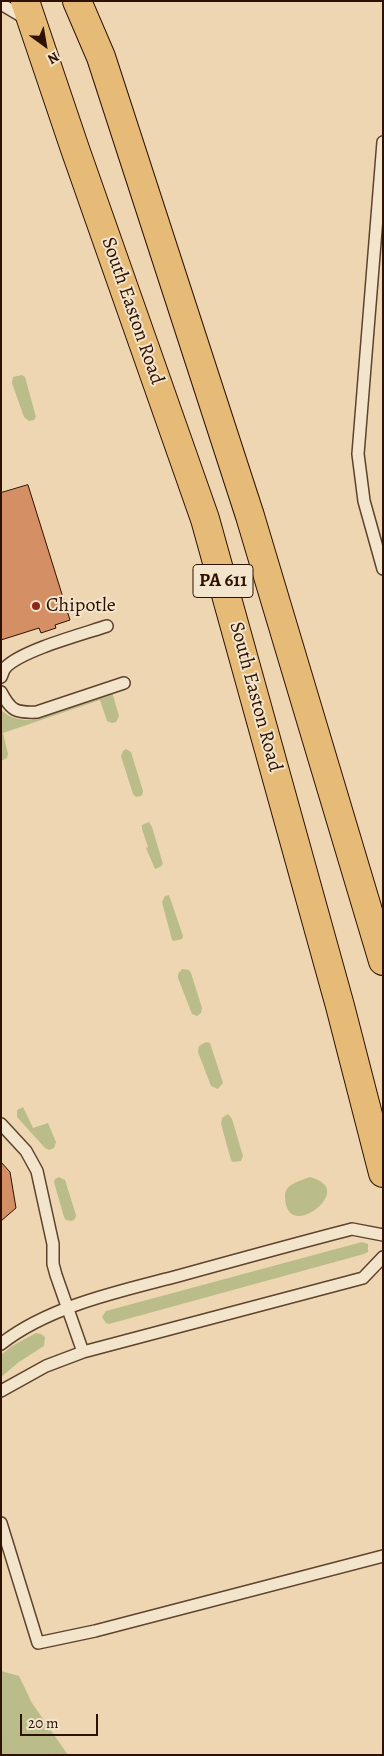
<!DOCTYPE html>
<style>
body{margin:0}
#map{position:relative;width:384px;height:1756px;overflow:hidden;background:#edd6b1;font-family:Alegreya,serif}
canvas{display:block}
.frame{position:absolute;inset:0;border:2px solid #2e1101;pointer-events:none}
.north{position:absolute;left:20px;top:20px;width:50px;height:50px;-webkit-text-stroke:4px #f3e4cc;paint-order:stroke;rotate:148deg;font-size:14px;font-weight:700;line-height:20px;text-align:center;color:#2e1101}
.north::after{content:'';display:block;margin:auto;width:18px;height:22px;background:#2e1101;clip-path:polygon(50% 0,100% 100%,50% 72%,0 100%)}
.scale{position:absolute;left:20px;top:1714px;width:78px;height:22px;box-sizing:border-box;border:2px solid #2e1101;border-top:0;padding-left:6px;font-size:15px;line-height:18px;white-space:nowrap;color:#2e1101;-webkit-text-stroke:4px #f3e4cc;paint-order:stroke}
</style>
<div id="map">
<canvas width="384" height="1756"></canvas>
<div class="frame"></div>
<div class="north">N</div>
<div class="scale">20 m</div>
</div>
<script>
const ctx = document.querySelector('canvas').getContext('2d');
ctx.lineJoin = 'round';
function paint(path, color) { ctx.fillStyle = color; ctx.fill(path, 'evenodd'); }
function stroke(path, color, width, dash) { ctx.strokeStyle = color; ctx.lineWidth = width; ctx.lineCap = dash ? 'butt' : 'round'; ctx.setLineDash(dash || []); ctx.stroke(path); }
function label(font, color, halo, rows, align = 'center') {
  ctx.font = font + ' Alegreya,serif'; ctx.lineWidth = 4; ctx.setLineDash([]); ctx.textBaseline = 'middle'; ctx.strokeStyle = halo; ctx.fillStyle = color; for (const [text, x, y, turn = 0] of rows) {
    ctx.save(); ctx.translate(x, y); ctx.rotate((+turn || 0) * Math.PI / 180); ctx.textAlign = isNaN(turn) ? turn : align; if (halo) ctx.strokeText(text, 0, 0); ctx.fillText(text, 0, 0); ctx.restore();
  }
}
const green = new Path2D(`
 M22,375L25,377L36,417L34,420L29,421L24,417L12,383L13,377Z
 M112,692L119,716L116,722L112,723L107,721L100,700L3,733L8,754L7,758L1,761V710C10,718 19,720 31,720Z
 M126,749L131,752L143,791V793L141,796L136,797L133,794L121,756L123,751Z
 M149,822L152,827L163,864L160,867L155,869L146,848L148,847L142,829V825Z
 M169,895L183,936L182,939L174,941L172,940L162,902L165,896Z
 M182,969L189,970L191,973L202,1008L201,1013L197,1016L192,1014L178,978V974Z
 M206,1042L210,1043L211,1046L223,1083L218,1089L211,1086L198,1052L199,1046Z
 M23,1107L33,1128L48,1123L56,1142L54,1148L49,1150L45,1148L17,1117V1110Z
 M228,1114L232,1119L243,1156L241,1161L233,1162L231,1160L221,1124L222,1118Z
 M59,1177L65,1180L76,1215L75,1219L72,1221L66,1220L64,1217L54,1182L55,1179Z
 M310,1177C316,1179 326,1182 327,1190C330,1207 286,1235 285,1197C284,1184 300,1181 310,1177Z
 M362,1242L368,1244V1252L364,1254L109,1324L106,1323L102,1317L106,1311Z
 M36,1333L41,1334L45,1337L44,1346L19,1362L1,1377V1355L12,1346Z
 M1,1671L19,1676L32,1703L68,1755H1Z`);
const building = new Path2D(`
 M28,485L70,620L55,625L56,628L41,633L39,628L1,640V493Z
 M1,1162L10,1172L16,1208L1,1221Z`);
const lane = new Path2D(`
 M1,4L28,20
 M383,142L358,454L364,501L383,569
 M1,677C3,673 3,670 6,667C23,650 83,634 107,626
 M1,692C11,711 16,713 37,712L124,683
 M1,1124L26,1151L37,1171L53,1244V1264L56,1275L83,1352
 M1,1344C49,1306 121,1291 178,1276C236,1260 294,1244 352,1229L383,1235
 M1,1391L46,1366L83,1352L363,1278L383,1257
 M1,1523L38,1643L95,1631L383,1556`);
const highway = new Path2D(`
 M25,1L75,149L205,519L340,1006L383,1173
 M77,1L101,57L250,516L383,961`);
const markers = [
 [36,606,5,"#8f2418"]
];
const shields = [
 [223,581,60]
];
const shieldNames = [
 ["PA 611",223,581]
];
const streetNames = [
 ["South Easton Road",132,311,71],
 ["South Easton Road",255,697,75]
];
const poiNames = [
 ["Chipotle",46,606]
];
paint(green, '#babd8a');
paint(building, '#d58f64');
stroke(building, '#2e1101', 1);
stroke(lane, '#5e422d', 14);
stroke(highway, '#2e1101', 30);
stroke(lane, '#f3e4cc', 11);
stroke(highway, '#e6bb78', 28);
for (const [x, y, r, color] of markers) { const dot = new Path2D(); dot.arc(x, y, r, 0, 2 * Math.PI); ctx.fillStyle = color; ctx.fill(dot); stroke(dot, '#f3e4cc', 2); }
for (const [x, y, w] of shields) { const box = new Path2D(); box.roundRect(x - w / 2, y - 16.5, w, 33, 4); ctx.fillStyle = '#f3e4cc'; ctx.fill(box); stroke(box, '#2e1101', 1); }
label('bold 19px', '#2e1101', null, shieldNames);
label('20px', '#2e1101', '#f3e4cc', streetNames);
label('20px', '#2e1101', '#f3e4cc', poiNames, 'left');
</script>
